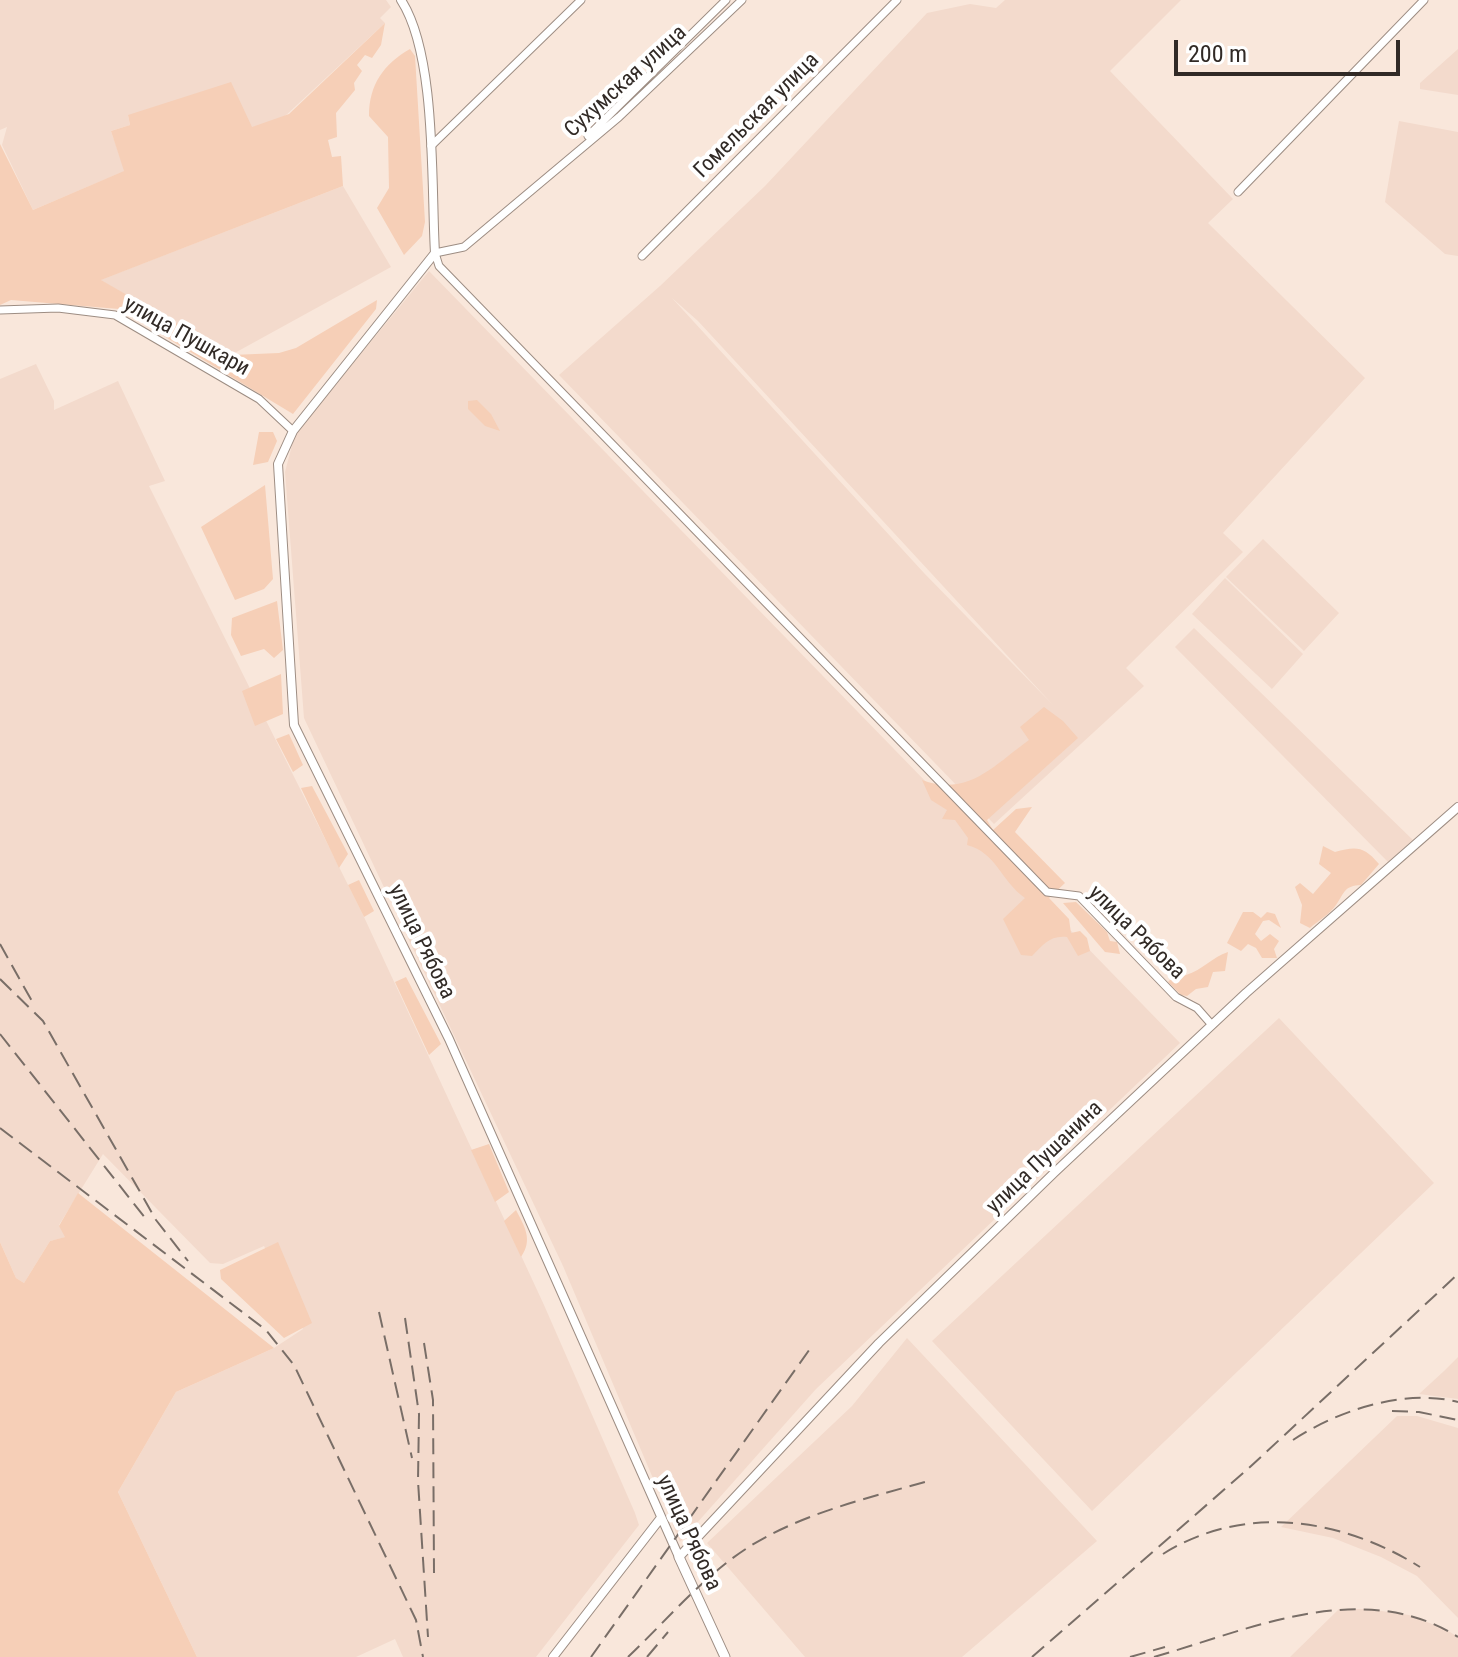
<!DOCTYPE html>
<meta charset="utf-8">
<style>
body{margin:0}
#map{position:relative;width:1458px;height:1657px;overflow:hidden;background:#f9e7db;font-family:"Roboto Condensed",sans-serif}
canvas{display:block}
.scale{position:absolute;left:1174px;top:40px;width:226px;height:36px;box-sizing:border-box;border:4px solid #312a26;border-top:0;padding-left:10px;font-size:24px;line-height:28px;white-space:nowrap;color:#312a26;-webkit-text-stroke:6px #fff;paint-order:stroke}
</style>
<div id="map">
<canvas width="1458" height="1657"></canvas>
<div class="scale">200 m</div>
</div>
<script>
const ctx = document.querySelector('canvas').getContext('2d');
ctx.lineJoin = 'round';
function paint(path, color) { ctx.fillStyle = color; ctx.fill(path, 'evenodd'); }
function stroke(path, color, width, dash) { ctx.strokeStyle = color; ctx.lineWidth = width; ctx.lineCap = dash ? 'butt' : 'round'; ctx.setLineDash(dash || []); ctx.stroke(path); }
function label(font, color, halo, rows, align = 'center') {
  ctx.font = font + ' "Roboto Condensed",sans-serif'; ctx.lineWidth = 8; ctx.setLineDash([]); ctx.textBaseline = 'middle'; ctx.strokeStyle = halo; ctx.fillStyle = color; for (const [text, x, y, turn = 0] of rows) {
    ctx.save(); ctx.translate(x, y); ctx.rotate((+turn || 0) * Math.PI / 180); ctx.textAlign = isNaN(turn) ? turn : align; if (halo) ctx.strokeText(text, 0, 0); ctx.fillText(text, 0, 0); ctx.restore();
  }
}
const built = new Path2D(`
 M0,0H386L391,7L380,18L385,23L283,118L252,128L128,115L130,125L111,131L125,171L33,210L2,145L7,127L0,130Z
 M1005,0H1181L1110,71L1233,199L1208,223L1365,378L1223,533L1243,552L1126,668L1144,686L994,824L559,375L660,286L765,186L927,13L970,4L996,8ZM672,298L698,321L1053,705L924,573Z
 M1458,49V95L1420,89V83Z
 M1399,121L1458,132V256L1445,254L1385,202Z
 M343,186L391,267L231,355L100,280Z
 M429,271L1180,1043L816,1389L680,1542L563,1266L304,718L285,472L295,434Z
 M36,364L54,401V410L118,381L165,481L149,486L364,917L544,1305L635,1513L639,1525L536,1657H403L395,1639L356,1657H197L118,1492L176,1392L274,1348L303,1329L264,1246L223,1264L210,1263L103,1154L59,1225L66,1237L50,1241L24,1283L16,1278L0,1242V379Z
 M1263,539L1339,613L1304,651L1226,577Z
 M1225,578L1303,654L1272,689L1192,614Z
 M1194,628L1413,840L1388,862L1175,647Z
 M1279,1018L1434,1183L1092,1511L932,1341Z
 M907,1338L1097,1541L962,1657H805L707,1543L852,1406Z
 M1458,1357V1399L1419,1394L1444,1371Z
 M1397,1416H1417L1458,1428V1618L1417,1576L1381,1557L1333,1538L1281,1527Z
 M1339,1609H1368L1409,1615L1445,1629L1458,1637V1657H1290Z`);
const green = new Path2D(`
 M385,23L381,45L372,58L365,55L357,65L362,71L354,83L355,90L336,113L337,137L328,140L332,157L341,156L343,186L101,280L232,355L279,353L296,348L377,300L376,309L293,414L119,309L11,300L0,305V144L33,210L124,171L111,131L130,125L128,115L231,82L252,127L289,114Z
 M410,49L415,56L425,222L422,236L404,255L377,208L389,188L388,137L369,116C369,84 384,64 410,49Z
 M477,400L491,414L500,431L485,426L468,409V401Z
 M259,432H273L277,441L268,462L253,465Z
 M265,485L273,579L264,589L235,600L201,527Z
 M277,601L283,650L274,658L264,649L241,656L231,635L232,618Z
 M281,674L283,714L255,726L242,691Z
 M1044,707L1063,721L1078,738L987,820L993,830L1016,809L1032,807L1015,832L1065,883L1049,898L1069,919L1071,933L1080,931L1087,938L1090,951L1078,956L1067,937C1050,935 1043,945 1032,956L1021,955L1003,919L1025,898C1000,880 997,853 967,845L968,838L955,820L942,819L947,810L931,800L922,780C968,797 993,766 1029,740L1020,727Z
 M289,734L303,765L293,772L276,739Z
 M312,786L348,854L339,868L301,788Z
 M1323,846L1335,852C1356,846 1364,846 1379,864L1361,885C1344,886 1345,892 1336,905C1330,914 1318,921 1310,928L1300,923L1302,905L1295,887L1300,883L1313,894L1331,873L1319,864Z
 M359,880L374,911L364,917L348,885Z
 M1076,902L1107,932L1110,941L1117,942L1120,954L1105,952L1063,903Z
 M1243,912H1253L1261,918L1267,912L1275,914L1281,928L1269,920L1263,921L1255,934L1261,941L1270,934L1279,941L1274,949L1277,958H1262L1256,948L1248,944L1241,951L1227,943Z
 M1228,952L1225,971L1213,972L1208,987L1196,989L1187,996L1181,995L1168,982C1174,975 1177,978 1186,975C1203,970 1212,957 1228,952Z
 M406,977L441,1044L429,1055L395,982Z
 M489,1144L509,1192L495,1202L471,1150Z
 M78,1193L274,1348L176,1392L118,1492L197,1657H0V1242L16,1278L24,1283L50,1241L65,1237L59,1226Z
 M516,1210C525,1227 533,1240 521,1257L504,1221Z
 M278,1242L312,1323L284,1338L221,1279L220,1270Z`);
const minor = new Path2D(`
 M742,0L619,117L464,247L435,253L439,266L1047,892L1079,896L1176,997L1197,1008L1212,1025
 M588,136L726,0
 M431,146L581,0
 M1238,192L1424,0
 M642,256L897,0
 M0,310L58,308L115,315L259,399L293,431`);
const tertiary = new Path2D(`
 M401,0C437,55 431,186 435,253L293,431L278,464L294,725L449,1039L679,1557L879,1343L1055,1172L1246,993L1458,807
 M553,1657L660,1519`);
const secondary = new Path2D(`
 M679,1557L725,1657`);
const rail = new Path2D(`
 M0,944L33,1003
 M0,979L43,1021L156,1220L188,1261
 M0,1034L146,1219
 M0,1128L266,1330L294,1365L416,1620L423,1657
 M379,1312L412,1458
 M405,1318L419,1414L418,1481L428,1637
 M424,1343L433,1400L434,1573
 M1392,1411L1419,1412L1458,1420
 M1293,1440C1337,1411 1404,1388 1458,1402
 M1163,1554C1244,1503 1342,1518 1420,1567
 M591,1657L812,1346
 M628,1657C667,1620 706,1573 752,1545C806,1512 872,1497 932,1480
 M647,1657L668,1632
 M1032,1657L1249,1468L1458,1274
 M1130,1657L1165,1647
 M1154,1657C1251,1629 1363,1577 1458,1637`);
const streetNames = [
 ["Сухумская улица",626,82,-42],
 ["Гомельская улица",757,116,-45],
 ["улица Пушкари",186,337,29],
 ["улица Рябова",1136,933,44],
 ["улица Рябова",421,942,64],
 ["улица Пушанина",1045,1158,-44],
 ["улица Рябова",688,1533,65]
];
paint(built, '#f3dacc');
paint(green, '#f6cfb7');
stroke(minor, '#9d8d83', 9);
stroke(tertiary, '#9d8d83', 10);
stroke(secondary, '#9d8d83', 11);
stroke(minor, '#fff', 7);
stroke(tertiary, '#fff', 8);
stroke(secondary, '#fff', 9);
stroke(rail, '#796e67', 2, [16, 8]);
label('22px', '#312a26', '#fff', streetNames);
</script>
